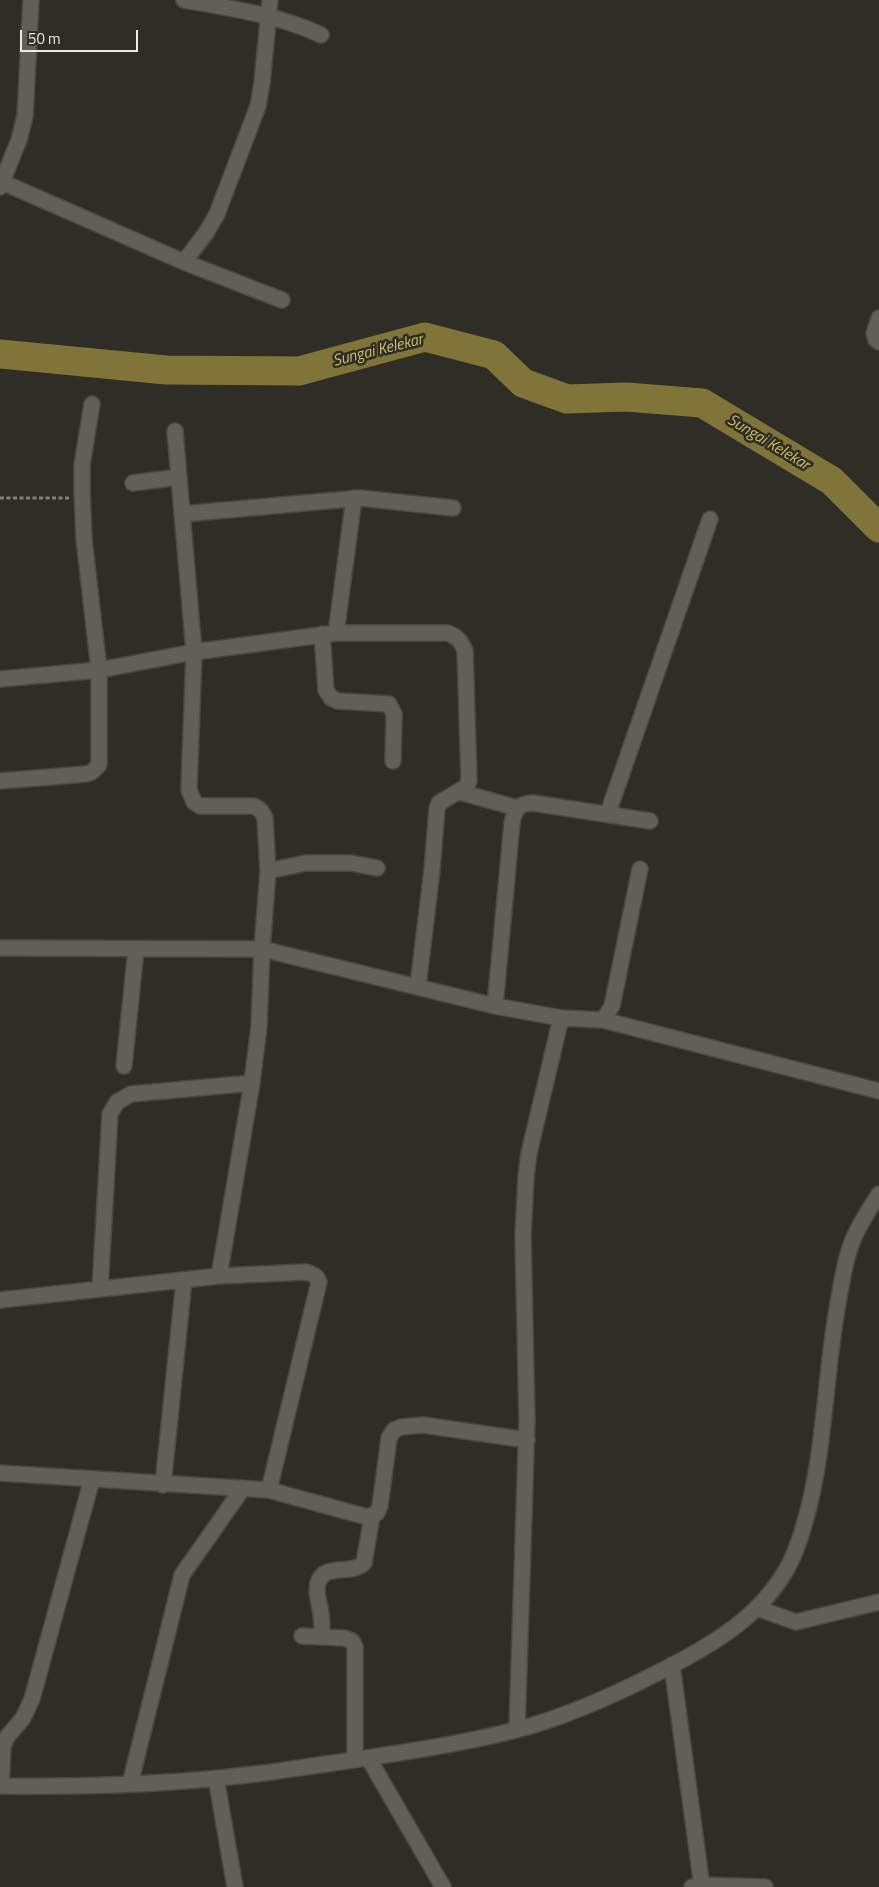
<!DOCTYPE html>
<style>
body{margin:0}
#map{position:relative;width:879px;height:1887px;overflow:hidden;background:#2e2d26;font-family:"Titillium Web",sans-serif}
canvas{display:block}
.scale{position:absolute;left:20px;top:30px;width:118px;height:22px;box-sizing:border-box;border:2px solid #ecebe7;border-top:0;padding-left:6px;font-size:15px;line-height:18px;white-space:nowrap;color:#ecebe7;-webkit-text-stroke:4px #2e2d26;paint-order:stroke}
</style>
<div id="map">
<canvas width="879" height="1887"></canvas>
<div class="scale">50 m</div>
</div>
<script>
const ctx = document.querySelector('canvas').getContext('2d');
ctx.lineJoin = 'round';
function stroke(path, color, width, dash) { ctx.strokeStyle = color; ctx.lineWidth = width; ctx.lineCap = dash ? 'butt' : 'round'; ctx.setLineDash(dash || []); ctx.stroke(path); }
function label(font, color, halo, rows, align = 'center') {
  ctx.font = font + ' "Titillium Web",sans-serif'; ctx.lineWidth = 5; ctx.setLineDash([]); ctx.textBaseline = 'middle'; ctx.strokeStyle = halo; ctx.fillStyle = color; for (const [text, x, y, turn = 0] of rows) {
    ctx.save(); ctx.translate(x, y); ctx.rotate((+turn || 0) * Math.PI / 180); ctx.textAlign = isNaN(turn) ? turn : align; if (halo) ctx.strokeText(text, 0, 0); ctx.fillText(text, 0, 0); ctx.restore();
  }
}
const river = new Path2D(`
 M0,354L166,370L299,371L425,337L494,355L523,383L567,399L626,397L702,403L832,481L879,528`);
const path = new Path2D(`
 M0,498H70`);
const minor = new Path2D(`
 M184,0C229,8 279,15 321,35
 M2,182L184,262L282,300
 M0,187L19,140L25,116L31,0
 M184,262L206,233L217,214L258,106L262,83L270,0
 M879,318L874,333L876,340L879,342
 M175,431L194,652L189,790L194,802L200,806H253C260,808 262,812 265,818L268,871L262,949L259,1026L252,1083L219,1276
 M133,483L179,477
 M182,514L360,498L453,508
 M336,633L354,498
 M322,634L326,690L331,698L338,701L389,704L394,714L393,761
 M0,679L99,670L194,652L336,633H448C458,637 461,641 465,651L469,781L466,787L439,803L437,809L432,870L418,986
 M0,781L86,774L92,772L99,765V670L84,539L82,492V465L92,404
 M460,792L517,808
 M608,813L710,519
 M268,871L306,863H351L377,868
 M0,948L262,949L495,1006L561,1018L529,1153L526,1177L523,1236L527,1420L517,1729
 M495,1006L512,823C514,810 519,803 533,803L650,821
 M561,1018L603,1020L879,1091
 M603,1020L612,1006L640,869
 M124,1066L136,949
 M100,1289L110,1114L117,1102L131,1094L252,1083
 M0,1300L219,1276L306,1272C313,1274 317,1276 319,1282L269,1490
 M0,1473L269,1490L367,1517L377,1513L380,1506L389,1438L394,1430L401,1427L423,1425L527,1440
 M163,1485L184,1280
 M757,1608L796,1622L879,1602
 M302,1636L344,1638L352,1641L355,1647V1760
 M322,1637C322,1629 322,1621 321,1614C320,1604 315,1593 318,1583C324,1562 351,1576 364,1563L372,1516
 M672,1665L702,1887
 M369,1759L443,1887
 M216,1778L235,1887
 M130,1784L182,1575L243,1488
 M0,1786C82,1787 165,1785 247,1775C276,1772 304,1767 333,1763C394,1754 456,1745 516,1730C566,1717 619,1693 665,1669C718,1642 771,1610 795,1552C825,1475 823,1389 837,1309C841,1286 844,1263 852,1242C858,1226 870,1208 879,1194
 M1,1786L3,1746L7,1737L23,1718L32,1699L92,1479
 M692,1887L702,1885L765,1887`);
const waterNames = [
 ["Sungai Kelekar",378,351,-14],
 ["Sungai Kelekar",768,443,31]
];
stroke(river, '#807439', 29);
stroke(minor, '#494843', 18);
stroke(path, '#81807b', 3, [4, 2.5]);
stroke(minor, '#615f58', 15);
label('italic 16px', '#d0bf67', '#2e2d26', waterNames);
</script>
